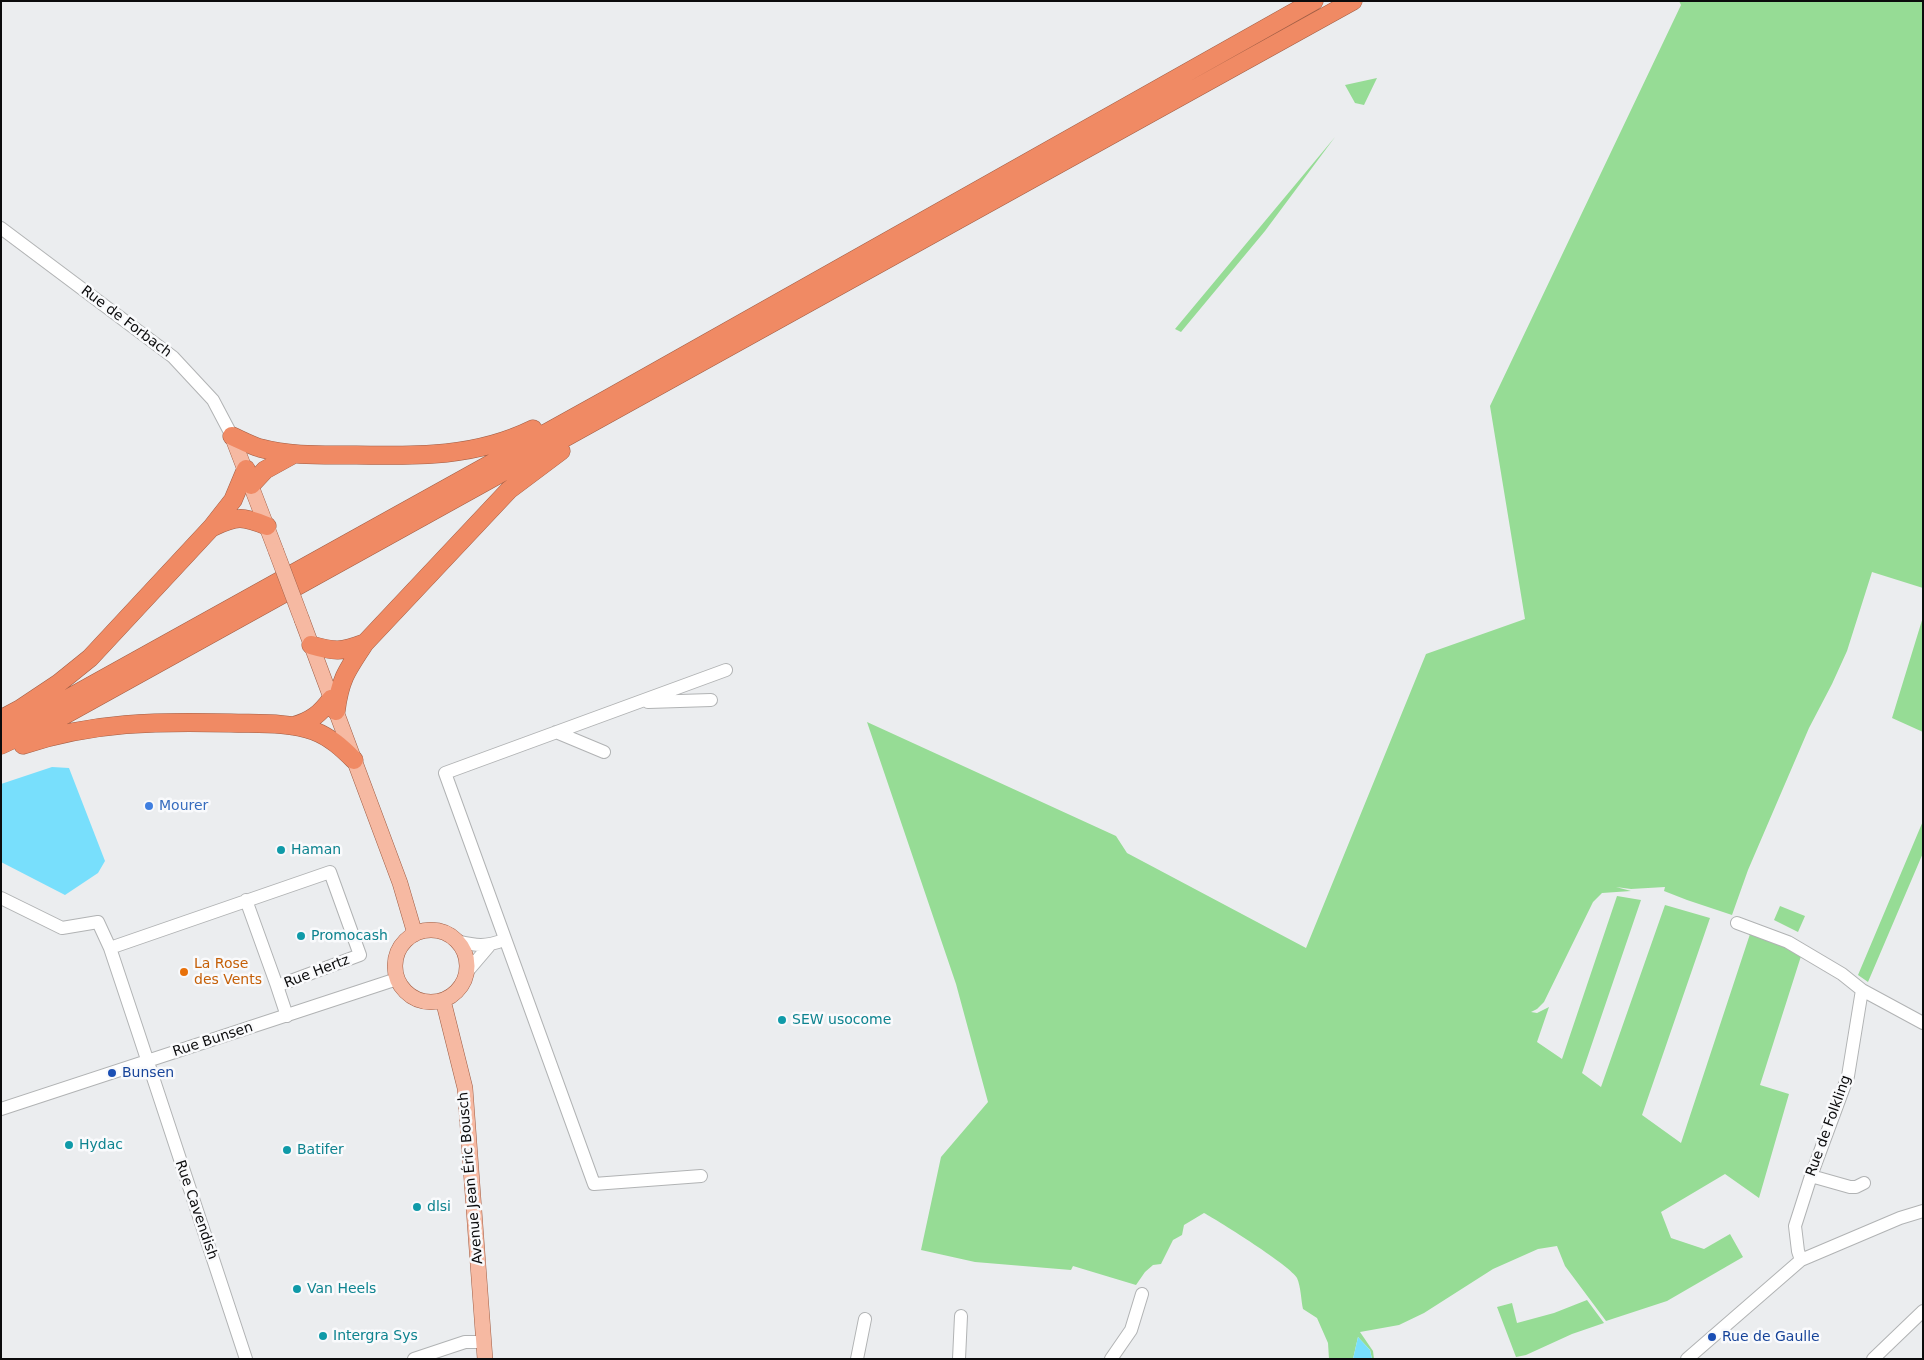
<!DOCTYPE html>
<meta charset="utf-8">
<style>
body{margin:0}
#map{position:relative;width:1924px;height:1360px;overflow:hidden;background:#ebedef;font-family:"DejaVu Sans",sans-serif}
canvas{display:block}
.frame{position:absolute;inset:0;border:2px solid #0b0b0c;pointer-events:none}
</style>
<div id="map">
<canvas width="1924" height="1360"></canvas>
<div class="frame"></div>
</div>
<script>
const ctx = document.querySelector('canvas').getContext('2d');
ctx.lineJoin = 'round';
function paint(path, color) { ctx.fillStyle = color; ctx.fill(path, 'evenodd'); }
function stroke(path, color, width, dash) { ctx.strokeStyle = color; ctx.lineWidth = width; ctx.lineCap = dash ? 'butt' : 'round'; ctx.setLineDash(dash || []); ctx.stroke(path); }
function label(font, color, halo, rows, align = 'center') {
  ctx.font = font + ' "DejaVu Sans",sans-serif'; ctx.lineWidth = 5; ctx.setLineDash([]); ctx.textBaseline = 'middle'; ctx.strokeStyle = halo; ctx.fillStyle = color; for (const [text, x, y, turn = 0] of rows) {
    ctx.save(); ctx.translate(x, y); ctx.rotate((+turn || 0) * Math.PI / 180); ctx.textAlign = isNaN(turn) ? turn : align; if (halo) ctx.strokeText(text, 0, 0); ctx.fillText(text, 0, 0); ctx.restore();
  }
}
const green = new Path2D(`
 M1679,1H1923V588L1872,572L1847,651L1832,684L1809,728L1748,870L1732,915L1687,900L1664,891L1665,887L1631,889L1616,887L1631,891L1602,893L1593,902L1544,1002L1537,1009L1531,1012L1537,1013L1549,1007L1537,1042L1562,1059L1617,896L1641,900L1582,1073L1601,1087L1665,905L1710,918L1642,1115L1681,1143L1751,931L1802,953L1760,1085L1789,1094L1759,1198L1725,1174L1661,1212L1671,1238L1704,1249L1730,1234L1743,1257L1667,1301L1606,1321L1565,1266L1557,1246L1538,1249L1493,1269L1424,1313L1399,1325L1360,1332L1373,1351L1374,1359H1372L1370,1350L1358,1337L1353,1359H1329L1328,1343L1317,1318L1303,1309C1301,1300 1301,1287 1297,1278C1292,1267 1219,1221 1204,1213L1184,1225L1182,1235L1173,1240L1161,1264L1153,1265L1145,1272L1136,1285L1073,1266L1071,1270L975,1262L921,1250L941,1157L988,1102L956,984L867,722L1116,836L1127,853L1306,948L1426,654L1525,619L1490,406L1681,5Z
 M1377,78L1364,105L1355,103L1345,85Z
 M1335,137L1265,231L1181,332L1175,329Z
 M1923,617V732L1892,718Z
 M1923,821V853L1868,982L1858,975Z
 M1780,906L1805,916L1798,932L1774,920Z
 M1587,1300L1604,1323L1572,1334L1526,1355L1516,1357L1497,1307L1512,1303L1517,1323L1554,1313Z`);
const water = new Path2D(`
 M52,767L69,768L105,861L98,873L65,895L1,862V784Z
 M1358,1337L1370,1350L1372,1359H1353Z`);
const minor = new Path2D(`
 M1,228L173,357L213,400L232,436
 M648,702L711,700
 M556,732L604,752
 M1,898L62,928L98,922L110,948L138,1032L246,1359
 M1737,923L1788,942L1842,974L1862,990L1923,1023
 M457,941C477,946 485,947 504,940
 M110,948L330,872L360,955L277,986L246,900
 M466,973L489,946
 M277,986L287,1016
 M1,1109L397,979
 M701,1176L594,1184L445,773L726,670
 M1811,1176L1850,1187H1856L1864,1183
 M1801,1260L1798,1251L1795,1226L1811,1176L1848,1076L1862,990
 M414,1359L465,1342H484
 M857,1359L865,1319
 M959,1359L961,1316
 M1111,1359L1131,1330L1142,1294
 M1687,1359L1801,1260L1900,1218L1923,1211
 M1873,1359L1923,1311`);
const major = new Path2D(`
 M232,436L276,551
 M302,620L400,883L415,934
 M395 966a36 36 0 1 1 72 0a36 36 0 1 1-72 0Z
 M443,1000L465,1088L485,1359`);
const highway = new Path2D(`
 M232,436C241,440 250,445 260,448C289,456 320,455 350,455C414,456 474,458 533,429
 M251,485L265,470L294,454
 M213,527C237,516 242,516 267,526
 M311,645C335,652 341,652 365,643L509,490L561,451
 M336,711C340,679 347,670 365,643
 M3,718L20,709L59,683L90,658L211,528L233,500L246,469
 M293,726C311,721 320,714 331,699
 M1,730L56,705L609,398L1314,1
 M1,745L63,716L1353,1
 M23,745C92,722 158,721 231,723C257,724 288,722 314,731C330,737 342,748 354,760`);
const majorBridge = new Path2D(`
 M276,551L302,620`);
const markers = [
 [149,806,5,"#3f7fe0"],
 [281,850,5,"#0f9aa8"],
 [301,936,5,"#0f9aa8"],
 [184,972,5,"#e8710a"],
 [782,1020,5,"#0f9aa8"],
 [112,1073,5,"#1a4fb4"],
 [69,1145,5,"#0f9aa8"],
 [287,1150,5,"#0f9aa8"],
 [417,1207,5,"#0f9aa8"],
 [297,1289,5,"#0f9aa8"],
 [323,1336,5,"#0f9aa8"],
 [1712,1337,5,"#1a4fb4"]
];
const streetNames = [
 ["Rue de Forbach",126,322,37],
 ["Rue Hertz",317,972,-21],
 ["Rue Bunsen",213,1040,-18],
 ["Rue de Folkling",1829,1126,-70],
 ["Avenue Jean Éric Bousch",471,1178,-95],
 ["Rue Cavendish",196,1210,71]
];
const shopNames = [
 ["Mourer",159,806]
];
const cultureNames = [
 ["Haman",291,850],
 ["Promocash",311,936],
 ["SEW usocome",792,1020],
 ["Hydac",79,1145],
 ["Batifer",297,1150],
 ["dlsi",427,1207],
 ["Van Heels",307,1289],
 ["Intergra Sys",333,1336]
];
const foodNames = [
 ["La Rose",194,964],
 ["des Vents",194,980]
];
const transitNames = [
 ["Bunsen",122,1073],
 ["Rue de Gaulle",1722,1337]
];
paint(green, '#96dc95');
paint(water, '#78dffc');
stroke(minor, '#b1b3b4', 14);
stroke(major, '#a05e45', 16);
stroke(highway, '#a05e45', 19);
stroke(minor, '#fff', 12);
stroke(major, '#f6b9a2', 15);
stroke(highway, '#f08a64', 18);
stroke(majorBridge, '#a05e45', 16, []);
stroke(majorBridge, '#f6b9a2', 15);
for (const [x, y, r, color] of markers) { const dot = new Path2D(); dot.arc(x, y, r, 0, 2 * Math.PI); ctx.fillStyle = color; ctx.fill(dot); stroke(dot, '#f9fafc', 2); }
label('14px', '#0b0b0c', '#f9fafc', streetNames);
label('14px', '#366cbe', '#f9fafc', shopNames, 'left');
label('14px', '#0d838f', '#f9fafc', cultureNames, 'left');
label('14px', '#c56008', '#f9fafc', foodNames, 'left');
label('14px', '#164399', '#f9fafc', transitNames, 'left');
</script>
